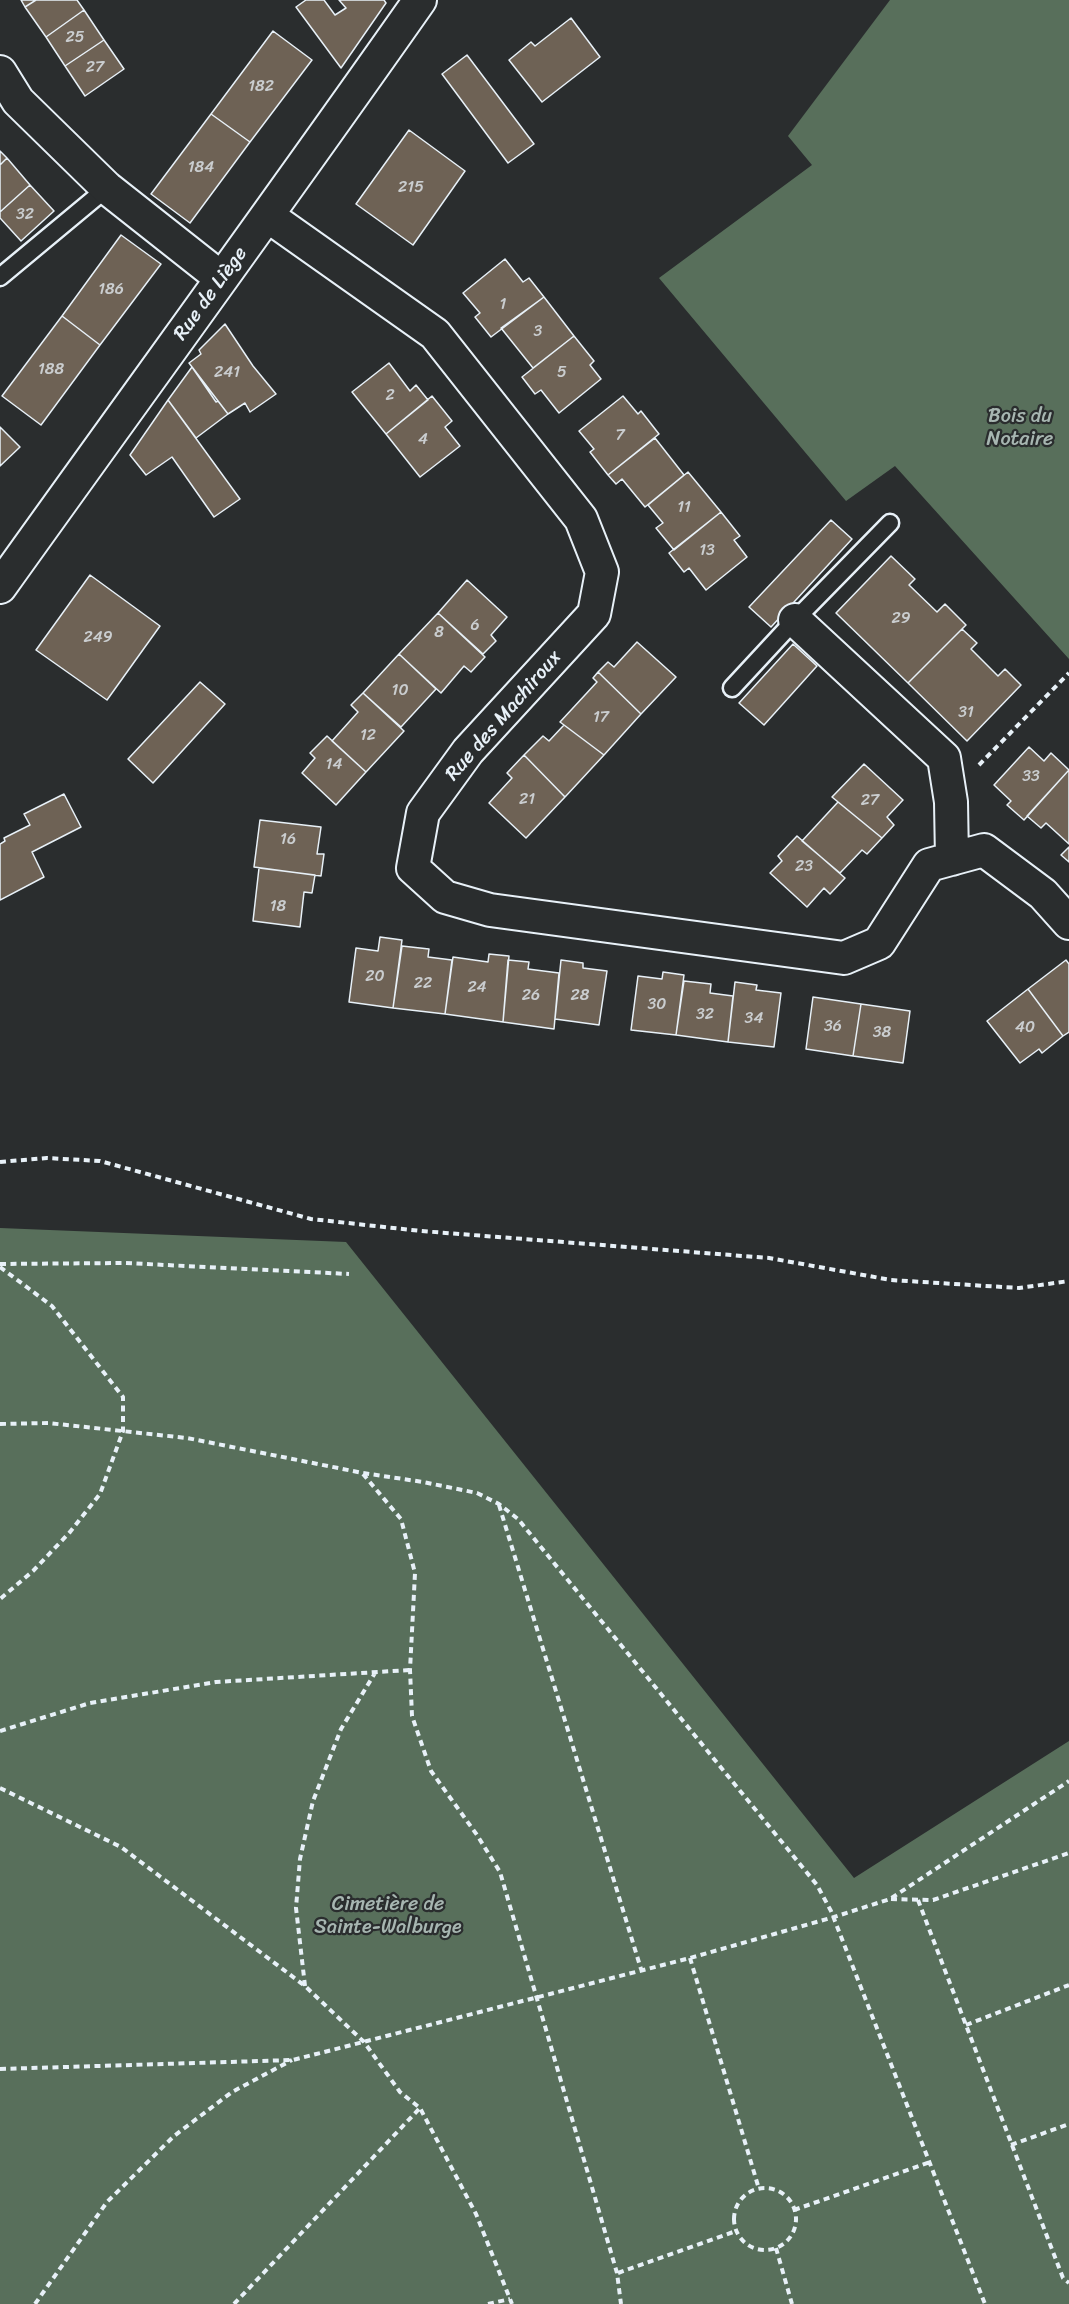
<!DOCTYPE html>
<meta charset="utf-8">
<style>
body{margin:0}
canvas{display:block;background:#2a2d2e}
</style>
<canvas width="1069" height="2304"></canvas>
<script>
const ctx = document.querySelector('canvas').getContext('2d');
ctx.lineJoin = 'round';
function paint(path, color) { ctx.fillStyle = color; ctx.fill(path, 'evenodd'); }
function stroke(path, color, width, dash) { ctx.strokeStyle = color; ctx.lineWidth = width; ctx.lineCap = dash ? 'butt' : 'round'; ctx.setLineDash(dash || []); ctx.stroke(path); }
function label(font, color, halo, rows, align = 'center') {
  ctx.font = font + ' Sriracha,sans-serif'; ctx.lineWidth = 4.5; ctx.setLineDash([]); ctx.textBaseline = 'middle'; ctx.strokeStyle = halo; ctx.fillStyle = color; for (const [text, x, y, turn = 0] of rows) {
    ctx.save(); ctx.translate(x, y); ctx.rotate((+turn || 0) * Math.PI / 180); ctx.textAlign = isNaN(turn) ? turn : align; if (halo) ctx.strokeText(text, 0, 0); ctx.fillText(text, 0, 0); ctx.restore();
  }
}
const green = new Path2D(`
 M890,0H1069V659L895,466L846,501L659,278L812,165L788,136Z
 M0,1228L346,1242L854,1878L1069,1741V2304H0Z`);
const building = new Path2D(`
 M21,0H36L25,7Z
 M36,0H77L84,10L46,37L25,7Z
 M306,0H324L335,15L346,8L339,0H384L386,3L341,68L296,7Z
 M84,10L104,40L65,66L46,37Z
 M571,18L600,57L542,102L509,60L531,42L535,46Z
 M273,31L312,60L250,142L211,114Z
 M104,40L124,69L85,96L65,66Z
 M467,55L534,144L508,163L442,74Z
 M211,114L250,142L190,223L151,194Z
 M409,130L465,171L413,245L356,204Z
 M0,151L7,158L0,165Z
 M7,158L30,185L0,212V165Z
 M30,185L54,211L21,241L0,218V212Z
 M121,235L161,264L100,345L62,316Z
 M505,259L523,282L529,278L544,297L491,337L475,317L480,313L463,293Z
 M544,297L574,336L533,368L501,328Z
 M62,316L100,345L41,425L2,396Z
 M225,324L253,366L276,394L250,412L245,403L228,414L189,363L201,354L199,350Z
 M574,336L594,361L590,365L601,379L559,413L541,390L535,394L522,377Z
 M389,363L410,391L416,385L428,400L386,434L352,392Z
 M192,367L216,402L218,401L228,414L196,438L168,400Z
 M432,396L452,421L445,427L460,446L420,477L386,434Z
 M623,396L638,414L641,411L659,434L608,475L590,452L594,449L579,431Z
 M168,400L240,499L214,517L172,457L146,475L130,455Z
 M0,427L20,447L0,466Z
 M655,438L684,475L645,507L622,479L616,484L608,475Z
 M688,472L721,512L674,550L656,528L663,523L648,505Z
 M721,512L740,536L734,540L747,557L706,590L689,568L684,572L669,553Z
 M831,520L852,539L771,627L749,607Z
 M891,556L915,579L909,585L937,612L945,604L966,625L908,683L836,613Z
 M90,575L160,626L107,700L36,650Z
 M467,580L507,617L491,635L496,641L483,654L438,613Z
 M438,613L485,657L471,672L464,666L441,693L399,654Z
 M962,629L977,643L971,649L998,676L1005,669L1021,685L967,741L908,683Z
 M637,642L676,677L641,714L598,672L608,662L614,667Z
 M793,644L817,666L764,725L739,703Z
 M399,654L436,689L401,727L363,693Z
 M598,672L641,714L604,755L560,722L597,682L593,678Z
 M200,682L225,704L153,783L128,759Z
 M363,693L404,731L366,772L332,741L358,712L351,705Z
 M564,725L604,755L565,797L524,755L543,736L549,741Z
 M327,736L366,772L336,805L302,773L315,758L310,753Z
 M1029,747L1044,761L1051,753L1069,770L1024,820L1007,805L1011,801L994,785Z
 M524,755L565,797L526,838L489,803L512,778L507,773Z
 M864,764L903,800L887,817L894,825L882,838L832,797Z
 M1069,770V844L1046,823L1041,828L1027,816Z
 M64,794L81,827L32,852L44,877L0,900V844L5,841L4,838L30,825L24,814Z
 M838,802L882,838L867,854L862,850L840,873L802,841Z
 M260,820L321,827L317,854H324L321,876L254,867Z
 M797,836L845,878L830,894L824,888L807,907L770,873L782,861L778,856Z
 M1069,847V862L1061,855Z
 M259,868L315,875L312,893L304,892L300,927L253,921Z
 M380,937L402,940L393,1008L349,1002L356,948L378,951Z
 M402,946L429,949L428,957L452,960L445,1014L393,1008Z
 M489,954L509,956L503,1022L445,1014L453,957L488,962Z
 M508,960L529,962L528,969L559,973L554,1029L503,1022Z
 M561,960L583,963V968L607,971L599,1025L555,1019Z
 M1066,960L1069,964V1032L1063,1036L1028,989Z
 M663,972L684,975L676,1035L631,1030L638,976L662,979Z
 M684,981L711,984L710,993L733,996L728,1042L676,1035Z
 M735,982L757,985L756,990L781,993L774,1047L728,1042Z
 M1028,989L1063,1036L1042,1053L1039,1049L1020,1063L987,1021Z
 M813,997L861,1004L853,1056L806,1049Z
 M861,1004L910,1011L903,1063L853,1056Z`);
const path = new Path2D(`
 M979,765L1069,673
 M0,1162L47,1158L100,1161L311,1219L421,1231L769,1258L891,1280L1019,1288L1069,1281
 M0,1264L125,1263L349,1274
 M0,1267L52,1306L123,1397V1431L100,1494L70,1532L33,1571L0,1599
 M0,1424L48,1423L187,1438L363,1473L423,1482L477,1493L499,1504L518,1519L817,1885L831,1911L985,2304
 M363,1474L401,1519L415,1573L410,1670L412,1716L431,1771L477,1835L500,1872L617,2273L621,2304
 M499,1505L641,1969
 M0,1731L90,1703L216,1682L410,1670
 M0,1788L121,1847L305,1986L364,2042L400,2092L420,2108L476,2214L512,2304
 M891,1899L933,1900L1069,1853
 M918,1900L1063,2278L1069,2283
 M690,1958L759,2189
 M305,1986L296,1908L300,1859L313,1801L341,1729L375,1673
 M966,2025L1069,1985
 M0,2069L293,2060L690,1958L834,1917L890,1899L1069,1781
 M1011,2145L1069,2124
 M734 2219a31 31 0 1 1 62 0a31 31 0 1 1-62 0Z
 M794,2210L930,2162
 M776,2248L792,2304
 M618,2273L736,2231
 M35,2304L107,2202L174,2136L232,2092L292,2060
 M234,2304L420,2108
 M488,2304L510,2299`);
const service = new Path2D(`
 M0,277L107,188
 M732,688L795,620L890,523`);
const minor = new Path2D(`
 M0,72L18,101L107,188L221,278
 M268,216L435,334L581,519L602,572L594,614L468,751L423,813L413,868L445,897L490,910L844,958L879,943L929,865L984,850L1043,894L1069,923
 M0,587C140,391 282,197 420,0
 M795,620L944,758L951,802L952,859`);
const numberNames = [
 ["25",75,38],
 ["27",95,68],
 ["182",261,87],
 ["184",201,168],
 ["215",411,188],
 ["32",25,215],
 ["186",111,290],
 ["1",503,305],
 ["3",538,332],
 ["188",51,370],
 ["241",227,373],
 ["5",562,373],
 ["2",390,396],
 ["7",620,436],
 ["4",423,440],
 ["11",684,508],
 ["13",707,551],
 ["29",901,619],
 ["6",475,626],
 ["8",439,633],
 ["249",98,638],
 ["10",400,691],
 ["31",966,713],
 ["17",601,718],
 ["12",368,736],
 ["14",334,765],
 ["33",1031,777],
 ["21",527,800],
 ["27",870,801],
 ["16",288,840],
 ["23",804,867],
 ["18",278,907],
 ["20",375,977],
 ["22",423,984],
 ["24",477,988],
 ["26",531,996],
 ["28",580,996],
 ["30",657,1005],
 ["32",705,1015],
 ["34",754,1019],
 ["36",833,1027],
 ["40",1025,1028],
 ["38",882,1033]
];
const streetNames = [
 ["Rue de Liège",211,294,-54],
 ["Rue des Machiroux",504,716,-49]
];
const parkNames = [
 ["Bois du",1020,417],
 ["Notaire",1020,440],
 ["Cimetière de",388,1905],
 ["Sainte-Walburge",388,1928]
];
paint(green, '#586f5b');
paint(building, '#6e6255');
stroke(building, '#e8f1f8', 1.5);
stroke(service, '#e8f1f8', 21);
stroke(minor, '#e8f1f8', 36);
stroke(path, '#e8f1f8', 4, [6, 4.5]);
stroke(service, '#2a2d2e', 16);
stroke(minor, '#2a2d2e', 32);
label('16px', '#cacdcf', null, numberNames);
label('20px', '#e8f1f8', '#2a2d2e', streetNames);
label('20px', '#a7b6b1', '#2a2d2e', parkNames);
</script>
